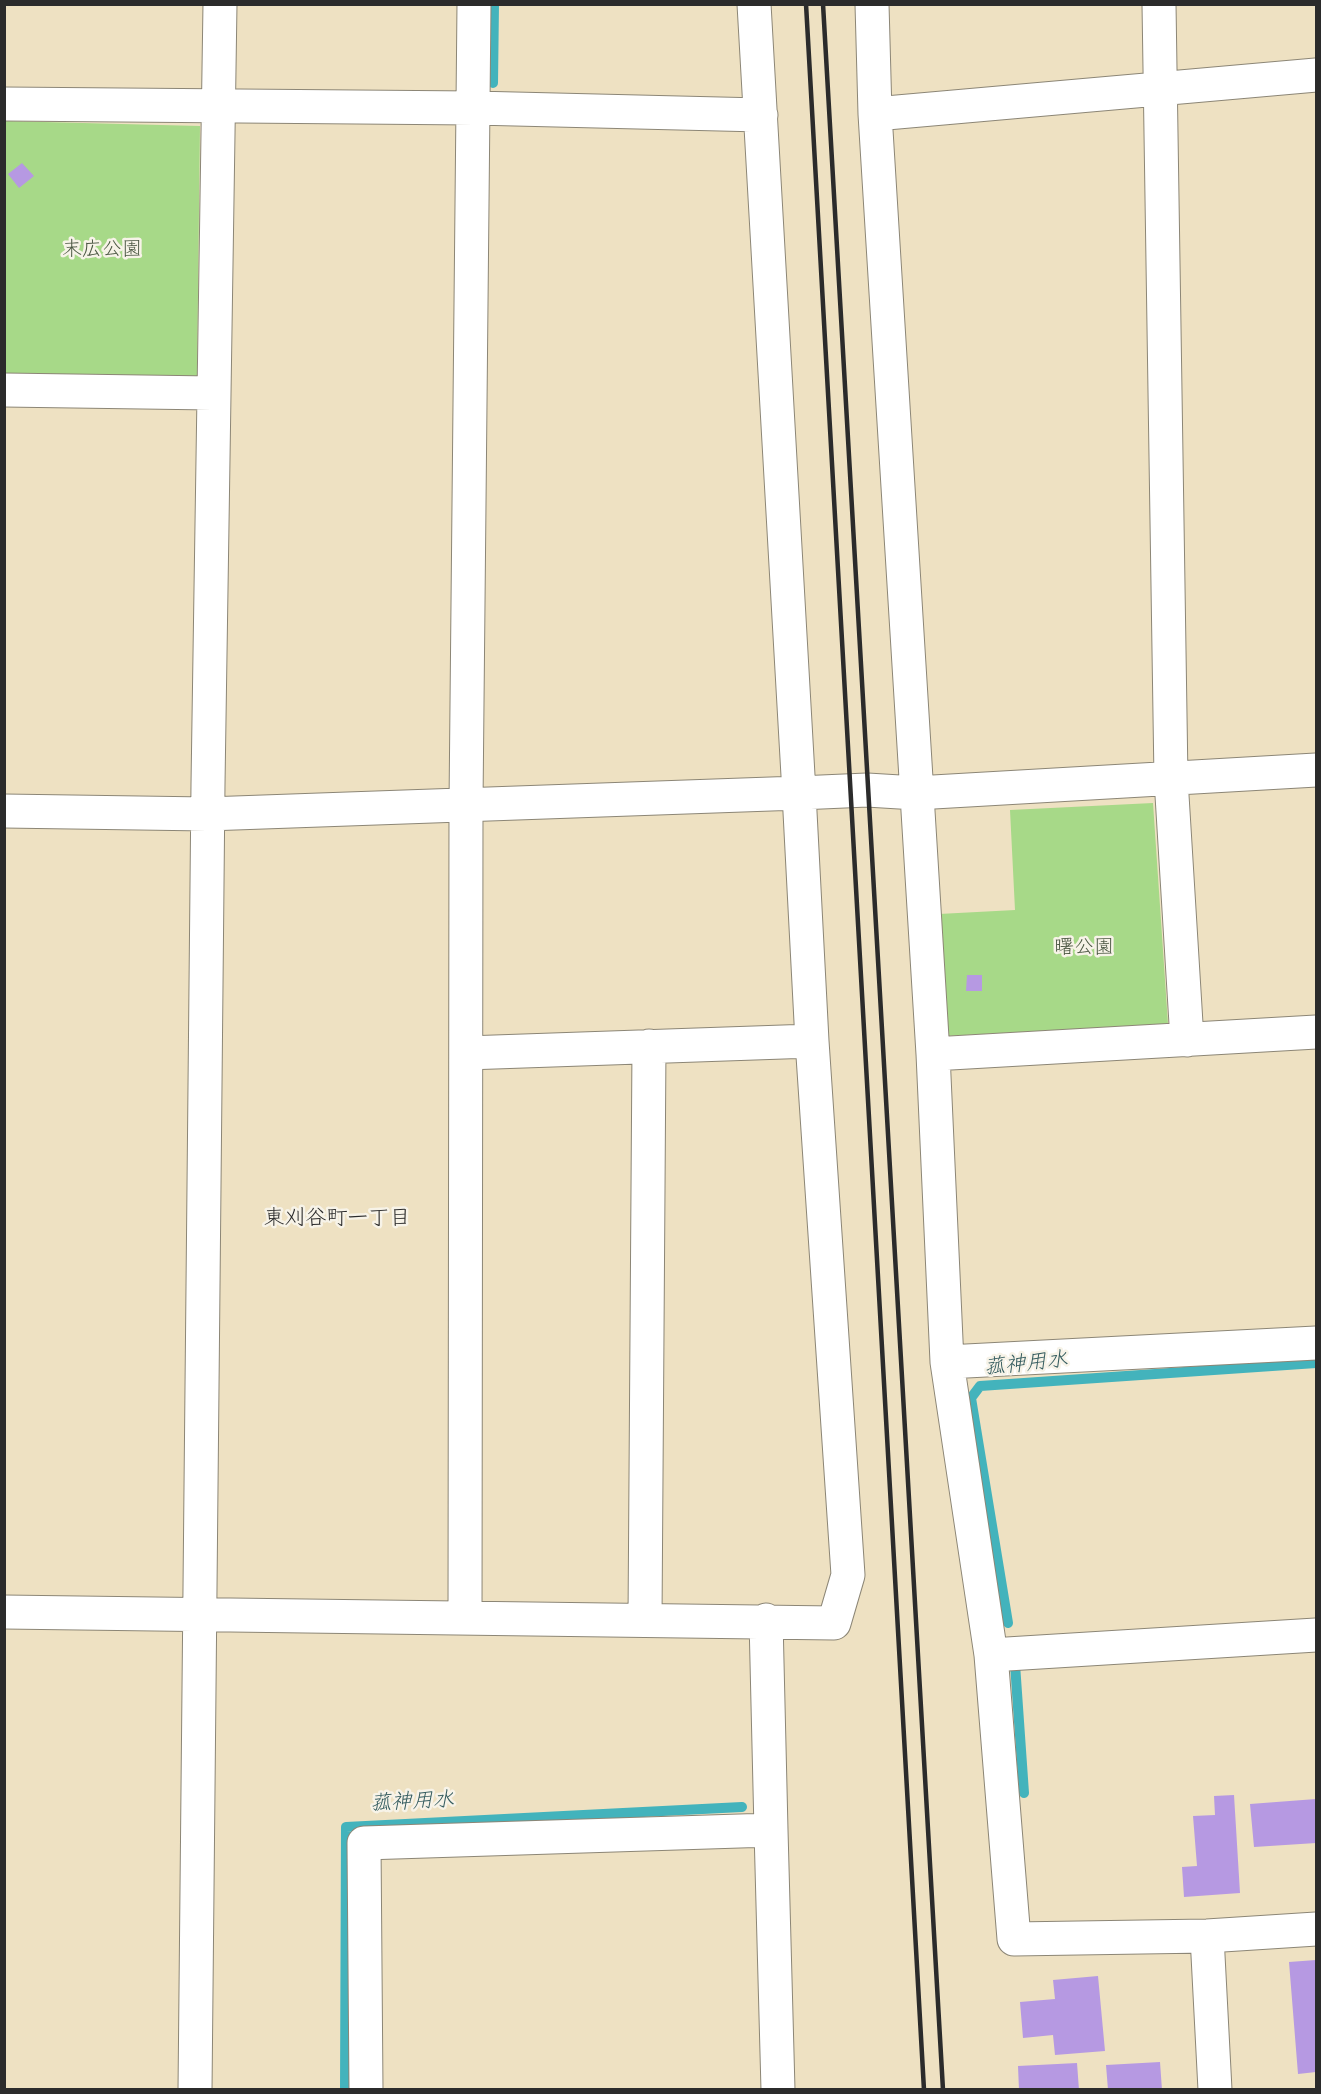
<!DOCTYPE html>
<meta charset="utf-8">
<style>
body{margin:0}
#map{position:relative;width:1321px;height:2094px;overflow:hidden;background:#eee1c2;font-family:Kalam,sans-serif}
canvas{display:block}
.frame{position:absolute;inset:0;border:6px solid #2b2b2b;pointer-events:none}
</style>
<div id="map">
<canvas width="1321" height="2094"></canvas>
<div class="frame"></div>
</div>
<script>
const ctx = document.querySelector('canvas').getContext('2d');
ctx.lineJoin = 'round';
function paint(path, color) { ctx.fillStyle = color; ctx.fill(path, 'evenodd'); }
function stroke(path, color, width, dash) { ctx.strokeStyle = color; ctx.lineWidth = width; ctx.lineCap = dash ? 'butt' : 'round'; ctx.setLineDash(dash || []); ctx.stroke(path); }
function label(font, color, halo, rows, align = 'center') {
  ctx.font = font + ' Kalam,"Klee One",sans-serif'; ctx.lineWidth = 5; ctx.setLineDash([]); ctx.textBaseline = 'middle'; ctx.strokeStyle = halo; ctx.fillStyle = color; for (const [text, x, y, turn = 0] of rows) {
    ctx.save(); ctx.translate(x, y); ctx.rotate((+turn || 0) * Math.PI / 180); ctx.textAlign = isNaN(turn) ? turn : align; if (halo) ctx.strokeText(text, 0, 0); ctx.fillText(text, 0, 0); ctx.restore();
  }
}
const green = new Path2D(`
 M5,121L200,126L197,378H5Z
 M1153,803L1168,1024L947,1036L939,914L1015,910L1010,810Z`);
const stream = new Path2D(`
 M493,83L494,4
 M1008,1623L971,1398L980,1386L1316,1363
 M1015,1664L1024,1793
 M345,2090L346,1827L742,1807`);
const building = new Path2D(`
 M22,163L34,176L19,188L8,174Z
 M967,975H982V991H966Z
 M1234,1795L1240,1893L1184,1897L1182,1867L1197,1866L1193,1816L1215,1815L1214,1796Z
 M1316,1799V1843L1254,1847L1250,1804Z
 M1316,1960V2072L1298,2074L1289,1962Z
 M1098,1976L1105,2051L1055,2055L1053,2035L1023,2038L1020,2002L1055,1999L1053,1980Z
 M1160,2062L1162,2090H1108L1106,2065Z
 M1077,2063L1079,2090H1019L1018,2066Z`);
const minor = new Path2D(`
 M754,4L799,793L867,790L916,793L1316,770
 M872,4L875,114L933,1054L947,1362L991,1655L1014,1939L1207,1936L1316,1929
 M1159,4L1171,779L1187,1040
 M4,104L474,108L761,115
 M875,114L1316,75
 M4,390L212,393
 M4,811L207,814L799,793L812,1041L848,1575L834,1623L4,1612
 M466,1053L812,1041
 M933,1054L1316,1032
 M947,1362L1316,1343
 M465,1617L466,803L474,4
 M645,1619L649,1046
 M766,1620L771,1830
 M991,1655L1316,1635
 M1207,1936L1215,2090
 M195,2090L208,784L220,4
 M366,2090L364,1843L771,1830L778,2090`);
const rail = new Path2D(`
 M806,4L924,2090
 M823,4L943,2090`);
const parkNames = [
 ["末広公園",102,252],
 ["曙公園",1084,950]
];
const neighbourhoodNames = [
 ["東刈谷町一丁目",337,1220]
];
const waterNames = [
 ["菰神用水",1026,1366,-6],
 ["菰神用水",412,1804,-3]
];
paint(green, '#a7d988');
stroke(stream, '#43b3bc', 10);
paint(building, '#b699e2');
stroke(minor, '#8c8676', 35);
stroke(minor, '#fff', 33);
stroke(rail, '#2b2b2b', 4.5);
label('20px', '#4a5642', '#f7f3e8', parkNames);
label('21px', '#2b2b2b', '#f7f3e8', neighbourhoodNames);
label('italic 21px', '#335b5e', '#f7f3e8', waterNames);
</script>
